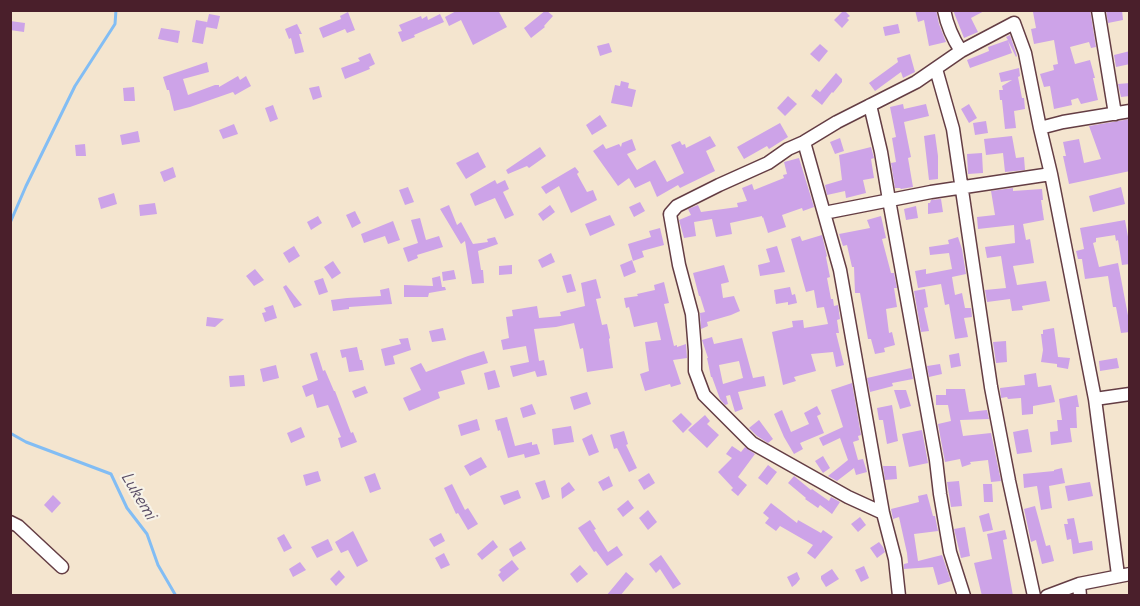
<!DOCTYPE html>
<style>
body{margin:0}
#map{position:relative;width:1140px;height:606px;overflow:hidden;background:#f4e5cf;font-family:Delius,sans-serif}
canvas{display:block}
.frame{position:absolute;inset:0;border:12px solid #4a1f2b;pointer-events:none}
</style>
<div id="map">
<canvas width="1140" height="606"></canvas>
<div class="frame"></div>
</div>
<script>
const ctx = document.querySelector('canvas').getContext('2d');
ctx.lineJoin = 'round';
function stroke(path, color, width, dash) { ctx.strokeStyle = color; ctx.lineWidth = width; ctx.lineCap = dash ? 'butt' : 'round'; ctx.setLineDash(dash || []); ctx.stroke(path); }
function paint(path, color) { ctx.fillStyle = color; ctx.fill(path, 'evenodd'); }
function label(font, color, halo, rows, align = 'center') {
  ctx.font = font + ' Delius,sans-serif'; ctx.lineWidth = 4.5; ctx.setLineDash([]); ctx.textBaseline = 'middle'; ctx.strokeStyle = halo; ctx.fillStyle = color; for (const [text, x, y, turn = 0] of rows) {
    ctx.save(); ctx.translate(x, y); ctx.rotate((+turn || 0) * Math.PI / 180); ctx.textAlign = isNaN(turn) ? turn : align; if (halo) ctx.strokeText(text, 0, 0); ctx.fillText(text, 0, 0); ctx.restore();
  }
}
const stream = new Path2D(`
 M10,223L26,186L75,86L115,24L116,10
 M10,433L26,442L111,474L127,508L147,534L158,565L176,596`);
const building = new Path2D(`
 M458,10H498L507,27L473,45L461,20L449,26L445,17Z
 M546,10L553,16L544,26L545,27L531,38L524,28Z
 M844,10L850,16L847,18L849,20L842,28L834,20Z
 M915,10H936L939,24L946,42L929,46L924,20L918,22Z
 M953,10H986L971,18L978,32L964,38Z
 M1039,10H1090L1096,47L1091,48L1089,42L1070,47L1075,64L1090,60L1095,78H1093L1098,100L1081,104L1078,98L1071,100L1072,105L1054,109L1050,86L1044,87L1040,74L1054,70L1053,65L1058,64L1054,40L1034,44L1031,29L1036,28L1033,12Z
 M1106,10H1122L1123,20L1108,23Z
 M348,12L355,30L347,33L345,29L323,38L319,28L341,19L340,16Z
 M209,14L220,16L217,29L206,27Z
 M440,14L444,22L414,35L415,37L402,42L398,32L402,31L399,25L421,16L422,19L427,16L428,20Z
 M196,20L207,22L203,44L192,42Z
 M10,21L25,23L24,32L10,30Z
 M297,24L302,34H299L304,52L295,54L291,38L289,39L285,29Z
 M898,24L900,33L885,36L883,27Z
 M161,28L180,31L178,43L158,39Z
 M1010,35L1017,56L1016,57L1008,41L1012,53L970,68L967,60L989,51L988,47L1008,40L1006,37Z
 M609,43L612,52L600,56L597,46Z
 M820,44L828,51L819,62L810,54Z
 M1130,51V64L1116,67L1114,55Z
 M370,53L375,64L369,67L370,69L345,79L341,68L360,61L358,58Z
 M910,54L915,72L903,78L901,72L875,91L869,83L898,62L897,58Z
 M207,62L209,72L183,79L188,95L215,85H219V87L238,76L240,80L246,76L251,86L235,95L233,92L190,107L174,111L169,90H167L163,77Z
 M1019,68L1020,76L1018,77L1022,98H1024L1025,109L1014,111L1016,128L1005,129L1002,100H1000L999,90H1003L1002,86L1012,80L1001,82L999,73Z
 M836,73L842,79V82L833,93L832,92L822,105L811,96L816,89L820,92Z
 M621,81L629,83L628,88L636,90L632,107L611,103L615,85L620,86Z
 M1130,83V96L1121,97L1118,84Z
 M319,86L322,97L313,100L309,88Z
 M134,87L135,101H124L123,88Z
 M788,96L797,104L785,116L777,108Z
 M903,104L904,109L926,104L929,116L904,122L911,157L908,158L913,187L901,189L900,188H895L891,163L896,162L892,138L896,137L890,107Z
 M969,104L977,118L969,123L961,109Z
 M273,105L278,119L270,122L265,108Z
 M600,115L607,126L592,135L586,125Z
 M1130,119V171L1069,184L1063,156H1066L1063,142L1079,139L1084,163L1101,159L1089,126Z
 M986,121L988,133L975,135L973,123Z
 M780,123L788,137L769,149L767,146L744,159L737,147Z
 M234,124L238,134L223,139L219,130Z
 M138,131L140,142L122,145L120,135Z
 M935,134L938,156V179L929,180L924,136Z
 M710,136L716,146L706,151L715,171L680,188L678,185L657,197L650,181L635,188L629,178L618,186L593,151L603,144L606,149L619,144L621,147L622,143L632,139L636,150L627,154L637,170L655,160L667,182L684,173L671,145L680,141L682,145L685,144L686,148Z
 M1012,136L1016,158L1024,157L1025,170L1005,172L1003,153L986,155L984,139Z
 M840,138L844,151L835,154L830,142Z
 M85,144L86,156H76L75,145Z
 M540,147L546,156L529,168L527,166L508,174L506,170Z
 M871,147L874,158L871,159L874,178L863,180L866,193L846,198L845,191L827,195L825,185L842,180L839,155Z
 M478,152L486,167L466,179L456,163Z
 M982,153L983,173L968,174L967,154Z
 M799,158L814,207L803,211L802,208L782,215L786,227L768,233L763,217L762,218V216L730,223L732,234L716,237L712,219L694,222L696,236L684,238L679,220L691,215L688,209L698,205L701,212L738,207L737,203L747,201L742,188L752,184L754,190L784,178L783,175L787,174L784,162Z
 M173,167L176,177L164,182L160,172Z
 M575,167L579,172L577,174L587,192L593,190L597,200L571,213L559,186L546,194L541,187Z
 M495,180L497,184L505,180L509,189L503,192L514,215L505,219L495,198L475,206L470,194Z
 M408,187L414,202L405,205L399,190Z
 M1121,187L1125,204L1093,212L1089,196Z
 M1013,188V191L1042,189L1043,200H1041L1044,220L1023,224L1026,240L1030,239L1034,263L1013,266L1017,285L1046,281L1050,301L1022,306L1023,310L1012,311L1010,299L987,302L985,290L1006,288L1001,256L987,258L985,247L1015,243L1014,225L978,229L977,217L995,215L991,191Z
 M114,193L117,204L101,209L98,198Z
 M941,199L943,212L928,214V203H930L931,200Z
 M640,202L645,211L634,217L629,207Z
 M155,203L157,214L140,216L139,205Z
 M449,205L457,225L461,222L473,244L488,242L487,239L495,237L498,244L478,251L481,270H483L484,283L472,284L465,241L461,244L440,209Z
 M550,205L555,212L543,221L538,214Z
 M916,206L918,218L906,220L904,209Z
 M355,211L361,223L352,228L346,215Z
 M610,215L615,225L590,236L585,224Z
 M318,216L322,223L311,230L307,222Z
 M881,216L886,238L882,239L891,273H894L897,288H894L897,307L886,309L889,333L892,332L895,345L884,348L885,352L875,354L871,339H868L860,293H855L854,267H852L847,245L843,246L839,234L870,228L867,220Z
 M420,218L426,240L439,236L443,247L417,255L418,258L408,262L403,248L418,243L411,220Z
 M1125,220L1130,248V264L1122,265L1118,240L1116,241L1115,235L1096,238V242L1093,243L1099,267L1118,263L1130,326V332L1121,333L1116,307H1113L1108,276L1085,279L1082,259H1078L1076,251L1084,249L1080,228Z
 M393,221L400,240L388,244L385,236L364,243L361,234Z
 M660,228L664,245L642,251L644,257L633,261L628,244L651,237L649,231Z
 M822,235L827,256L826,257L830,277L827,278L831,299H833L834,306L838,305L840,319L837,320L839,333H836L844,365L836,367L833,352L811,354L816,371L794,377L796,381L783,385L772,332L793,327L792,321L803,320L804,328L828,324L824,307L817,308L814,290L806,292L791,239L800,236L802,241Z
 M958,237L962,249L966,274L952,277L955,295L962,293L965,308H971L972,317L964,318L968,337L955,339L949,304L945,305L941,284L918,288L915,271L926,269V274L952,269L949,253L930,255L929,247L949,244L948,240Z
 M294,246L300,256L289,263L283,253Z
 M777,246L785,272L760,276L758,265L770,262L766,249Z
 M551,253L555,262L542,268L538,260Z
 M632,260L636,272L624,277L620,265Z
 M333,261L341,273L332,279L324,267Z
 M512,265V274L499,275V266Z
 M724,265L729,282L721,284L723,298L734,296L740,311L731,315L707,322L708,326L701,329L700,313L705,312L700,296H699L693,273Z
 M255,269L264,280L254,286L246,276Z
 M454,270L456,279L443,281L442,272Z
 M571,274L576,291L567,293L562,276Z
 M440,276L442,287H445L446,290L429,293L428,297H404V285L433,286L432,278Z
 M323,278L328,292L319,295L314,281Z
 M596,279L601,298L596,299L602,325L607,324L610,338L609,339L613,368L587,372L583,348L580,349L574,323L556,327L534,329L539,361L544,360L547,375L537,377L535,371L513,377L510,366L529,362L526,346L503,350L501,340L509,338L506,317L513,316L512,310L537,306L539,318L561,316L560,312L585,306L581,283Z
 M664,282L669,303L664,304L674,346L677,345V347L686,344L687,358L673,360L681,384L671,387L670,384L645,391L640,374L649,371L645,342L661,340L657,322L634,327L629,307L626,308L624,298L638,296L637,294L655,290L654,285Z
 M286,285L302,305L294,308L283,287Z
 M790,287L792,295L795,294L797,303L788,305V302L776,304L774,290Z
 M389,288L392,304L349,307V309L333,311L331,300L347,298L381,296L380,290Z
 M925,289L928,307L924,308L929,331L921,332L914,291Z
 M273,305L277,318L265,322L262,313L266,312L264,308Z
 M207,317L224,319L215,327L206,326Z
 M443,328L446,340L432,342L429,331Z
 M1054,328L1058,357L1070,358L1068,369L1057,367V364L1041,362L1043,350L1041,334H1043V330Z
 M712,337L714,344L742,338L753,378L764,376L766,386L738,392L743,409L735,412L730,395L726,396L728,404L725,405L720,399L712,377H711L707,358H708L702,340ZM739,361L743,378L723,384L719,365Z
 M408,338L411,350L393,356L395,364L385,366L381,349L401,344L399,339Z
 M1006,341L1007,362L996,363L993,342Z
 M357,347L360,360H362L364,370L349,372L346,357L342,358L340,350Z
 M484,351L488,363L461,371L465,384L438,392L440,398L409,411L403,398L421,390L410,368L421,363L426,372L468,356Z
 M317,352L323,371L325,370L334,391H335L351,433L353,432L357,442L341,448L338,438L341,437L328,405L317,408L313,394L306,397L302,386L318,380L310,354Z
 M959,353L961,366L951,368L949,355Z
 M1117,358L1119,368L1100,371L1099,361Z
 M940,364L942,374L929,377L927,366Z
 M276,365L279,378L263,382L260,369Z
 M911,368L913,379L892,383L893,386L870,392L867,378Z
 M495,370L500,387L488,390L484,373Z
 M1036,373L1038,387L1051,385L1055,402L1033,406V414L1022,415L1021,398L1008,399L1007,397L1001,398L1000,388L1025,385L1024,375Z
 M244,375L245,386L230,387L229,376Z
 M852,383L861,435L858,436L859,440L853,442L858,460L863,459L867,472L856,475L854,468L837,481L828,476L848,460L840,438L823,446L819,438L843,427L831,390Z
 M365,386L368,393L355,398L352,391Z
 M946,389H965L969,412L987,410L989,419L960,420L963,436L991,433L1001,481L991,482L988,460L970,462L971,464L962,467L960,459L945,462L938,424L951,421L948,405H936V395H946Z
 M894,390H906L911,406L900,409Z
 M587,392L591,404L574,410L570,397Z
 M1077,395L1079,407H1076L1077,428H1070L1072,442L1051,445L1050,432L1058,431L1057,420H1062L1059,399Z
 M532,404L536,414L523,418L520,408Z
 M892,405L898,441L887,444L883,420H879L877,408Z
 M817,406L821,414L817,416L824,433L800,443L803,449L794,454L784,437L774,414L782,410L791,432L809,424L804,413Z
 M681,413L692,424L683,433L672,421Z
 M705,415L710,421L707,424L719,435L707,448L688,430Z
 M507,417L515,446L532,442V445L537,444L540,454L525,458L524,454L508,458L500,430L498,431L495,420Z
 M477,419L480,430L461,436L458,425Z
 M759,420L773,439L768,443L757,436L749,428Z
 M571,426L574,442L554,445L552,429Z
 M301,427L305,437L291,443L287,433Z
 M1028,429L1032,452L1017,454L1013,432Z
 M922,430L928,463L909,467L902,434Z
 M624,431L628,444L626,445L637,468L629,472L617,448L614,449L610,435Z
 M592,434L599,452L589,456L582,439Z
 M732,446L741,452L745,447L755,454L738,477L747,485L738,496L731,490L733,488L718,472L732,458L726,454Z
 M823,456L830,468L823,473L815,461Z
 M481,457L487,467L470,476L464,466Z
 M768,465L777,472L767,485L758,478Z
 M883,466H896L897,479L885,480Z
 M1062,468L1065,483L1049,486L1052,508L1041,510L1037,486L1024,488L1023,474L1054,471V470Z
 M318,471L321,481L306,486L303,475Z
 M375,473L381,489L370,493L364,477Z
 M649,473L655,483L644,490L638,480Z
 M609,476L613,486L603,491L598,482Z
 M794,476L811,490L812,489L829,501L831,497L840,502L832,514L820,505L818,508L805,499L806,498L788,483Z
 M545,480L550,497L542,500L535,483Z
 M959,481L962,506L951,507L947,482Z
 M569,482L575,490L562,499L561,488Z
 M1090,482L1093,496L1068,501L1065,486Z
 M452,484L465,510L468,508L478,524L468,530L458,513L456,514L444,488Z
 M983,484H992L993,502H984Z
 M518,490L521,498L504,505L500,496Z
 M927,494L933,516H935L938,531L914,534L918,561L942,555L951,581L938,585L933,567L904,569V564L908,563L907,553L899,517L893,519L891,509L919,502L918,496Z
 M53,495L61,503L52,513L44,505Z
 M628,500L634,508L623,517L617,509Z
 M771,503L797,523L798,520L821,533L823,530L833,537L815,559L807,553L813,545L780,526L776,531L765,523L769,518L763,513Z
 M1035,506L1046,546L1050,545L1054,561L1042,564L1036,540L1031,542L1024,509Z
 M648,510L657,522L648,530L639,518Z
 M989,513L993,530L983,532L979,516Z
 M860,517L866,525L858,532L851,524Z
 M1074,518L1079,543L1092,541L1093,550L1073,554L1071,539L1067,540L1064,524H1068L1067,519Z
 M590,520L596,529L594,530L608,552L617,546L623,555L607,566L596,551L594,552L578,528Z
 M965,527L970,556L961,558L954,529Z
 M1005,530L1007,539L1003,540L1013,596H982L974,563L992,559L987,534Z
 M353,531L368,561L357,567L348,550L341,553L335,542Z
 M441,533L445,541L434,547L429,539Z
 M284,534L292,548L284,552L277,538Z
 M328,539L333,550L317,558L311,547Z
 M493,540L498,547L482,560L477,554Z
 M521,541L526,549L513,557L509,549Z
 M879,542L883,547L885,552L877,558L870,548Z
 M444,553L450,565L441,569L435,558Z
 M661,555L681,584L673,589L660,569L656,573L649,564Z
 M512,560L519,569L503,582L498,575L501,572L499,570Z
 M300,562L306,570L293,577L289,569Z
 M580,565L588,574L577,583L570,574Z
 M864,566L869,578L861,582L855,570Z
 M832,569L839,579L826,587L821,579V576Z
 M339,570L345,577L336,586L330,579Z
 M626,572L634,579L620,596H606Z
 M797,572L800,579L796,584L792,587L787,577Z`);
const street = new Path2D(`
 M944,10C947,25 953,39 961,51
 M1098,10L1115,114
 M936,69L953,129L991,387L1009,481L1034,596
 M870,105L881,152L889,200L936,460L940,494L950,552L964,596
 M1040,128L1063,122L1130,111
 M804,142L840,270L883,513L895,559L899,596
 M824,213L931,192L1051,174
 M1095,399L1130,394
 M883,513L848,497L752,443L704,395L695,371V351L692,314L679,265L670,214L677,206L719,185L768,163L788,149L804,142L837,122L916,82L961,51L1014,23L1025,53L1040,128L1051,174L1095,399L1118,575
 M10,522L18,526L62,567
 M1079,584L1080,596
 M1047,596L1079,584L1130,574`);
const waterNames = [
 ["Lukemi",138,496,59]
];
stroke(stream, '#82bdf4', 3);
paint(building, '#cda3e8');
stroke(street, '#643d44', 15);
stroke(street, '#fff', 12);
label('italic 16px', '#5b4e67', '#f7f3e8', waterNames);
</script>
